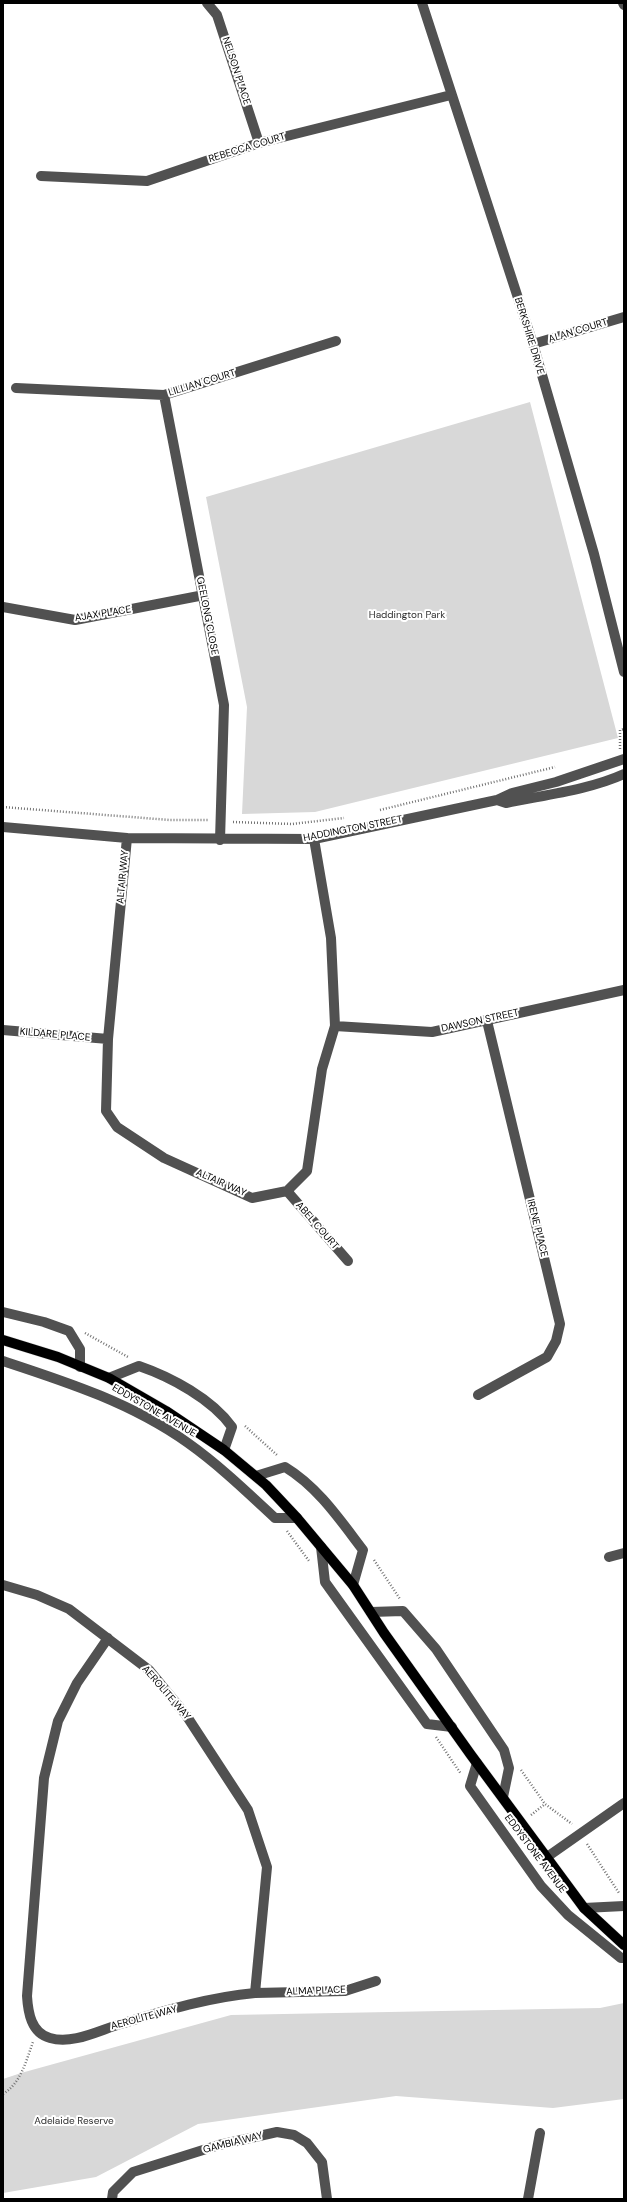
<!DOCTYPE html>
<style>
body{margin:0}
#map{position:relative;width:627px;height:2202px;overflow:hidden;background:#fff;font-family:"DM Sans",sans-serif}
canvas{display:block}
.frame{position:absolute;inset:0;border:4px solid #000;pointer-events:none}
</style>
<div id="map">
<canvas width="627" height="2202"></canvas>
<div class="frame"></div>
</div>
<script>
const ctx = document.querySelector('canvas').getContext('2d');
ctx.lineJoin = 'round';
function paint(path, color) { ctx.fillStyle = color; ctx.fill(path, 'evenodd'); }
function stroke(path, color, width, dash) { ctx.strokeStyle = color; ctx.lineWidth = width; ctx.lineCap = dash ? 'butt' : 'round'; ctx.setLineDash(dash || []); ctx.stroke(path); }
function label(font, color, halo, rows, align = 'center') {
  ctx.font = font + ' "DM Sans",sans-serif'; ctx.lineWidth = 4; ctx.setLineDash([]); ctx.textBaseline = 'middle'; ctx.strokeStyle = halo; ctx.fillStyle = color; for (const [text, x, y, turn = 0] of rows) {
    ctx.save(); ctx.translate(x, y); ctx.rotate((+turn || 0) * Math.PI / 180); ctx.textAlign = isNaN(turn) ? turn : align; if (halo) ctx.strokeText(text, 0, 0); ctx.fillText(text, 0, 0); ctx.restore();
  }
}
const green = new Path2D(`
 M530,402L618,738L315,812L242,814L247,707L206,497Z
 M624,2003V2099L553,2108L396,2096L198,2124L96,2177L3,2193V2079L21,2073L231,2015L600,2008Z`);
const path = new Path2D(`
 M620,749V730L624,729
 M3,807L170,820H208
 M380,810L555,767
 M233,822L292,824L344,818
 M85,1333L128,1357
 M245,1426L278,1456
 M287,1531L309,1561
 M374,1560L400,1599
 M436,1737L461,1774
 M521,1770L545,1804L572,1824
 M531,1815L545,1804
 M587,1844L619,1893
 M3,2094C21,2083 26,2061 33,2042`);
const minor = new Path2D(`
 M207,3L217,15L259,143
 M422,3L533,344L594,554L624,672
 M623,3L624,5
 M41,176L147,181L259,143L451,95
 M533,344L624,317
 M16,388L164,395L336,341
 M164,395L224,705L220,840
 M3,607L75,620L204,595
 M497,800L506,803C544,795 589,790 624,774
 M3,827L127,838L314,839L497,800L512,793L556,782L624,759
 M127,838L108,1039L106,1111L117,1127L164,1158L252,1198L287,1191L307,1171L322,1069L335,1026L331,938L314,839
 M335,1026L432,1032L624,990
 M3,1030L108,1039
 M287,1191L348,1261
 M3,1312L44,1322L69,1331L80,1349V1367
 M3,1361C67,1382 132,1403 188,1443C219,1465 247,1492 275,1518H297
 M109,1378L139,1366C171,1377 212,1399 232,1427L224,1450
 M478,1395L547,1357L556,1341L560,1324L487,1021
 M256,1476L285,1467C318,1487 340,1520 363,1550L353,1585
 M321,1547L325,1582L427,1724L452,1727
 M609,1557L624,1553
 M3,1585L37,1595L69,1609L149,1670L186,1715L248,1810L267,1867L255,1993C211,1997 166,2010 124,2023C101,2029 74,2045 50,2038C31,2033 28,2012 27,1996L44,1778L58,1721L77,1683L108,1638
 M371,1612L403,1611L436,1649L504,1750L509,1768L503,1797
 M477,1763L470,1786L541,1886L568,1915L621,1958H624
 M547,1857L624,1803
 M584,1908L624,1906
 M255,1993L345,1991L376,1981
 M112,2199L113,2192L133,2172L219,2145L277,2132L294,2135L307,2143L322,2162L327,2199
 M528,2199L540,2133`);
const major = new Path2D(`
 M3,1340L58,1357L109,1378L166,1411L224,1450L266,1485L297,1518L353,1585L384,1633L471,1755L584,1908L624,1945`);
const streetNames = [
 ["NELSON PLACE",236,71,72],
 ["REBECCA COURT",247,148,-17],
 ["ALAN COURT",578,331,-17],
 ["BERKSHIRE DRIVE",529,336,73],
 ["LILLIAN COURT",202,383,-17],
 ["AJAX PLACE",103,614,-9],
 ["GEELONG CLOSE",207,616,79],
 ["HADDINGTON STREET",353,829,-11],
 ["ALTAIR WAY",123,877,-85],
 ["DAWSON STREET",480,1021,-12],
 ["KILDARE PLACE",55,1035,5],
 ["ALTAIR WAY",221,1183,24],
 ["ABEL COURT",317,1226,49],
 ["IRENE PLACE",537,1228,76],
 ["EDDYSTONE AVENUE",154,1411,30],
 ["AEROLITE WAY",166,1693,49],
 ["EDDYSTONE AVENUE",535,1854,53],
 ["ALMA PLACE",316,1991,-2],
 ["AEROLITE WAY",144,2018,-15],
 ["GAMBIA WAY",233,2143,-14]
];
const parkNames = [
 ["Haddington Park",407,615],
 ["Adelaide Reserve",74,2121]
];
paint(green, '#d8d8d8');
stroke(major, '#dbdbdb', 11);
stroke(path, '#737373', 2.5, [1, 2]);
stroke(minor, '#515151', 10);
stroke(major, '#000', 10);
label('10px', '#000', '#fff', streetNames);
label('10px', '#2f2f2f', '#fff', parkNames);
</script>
